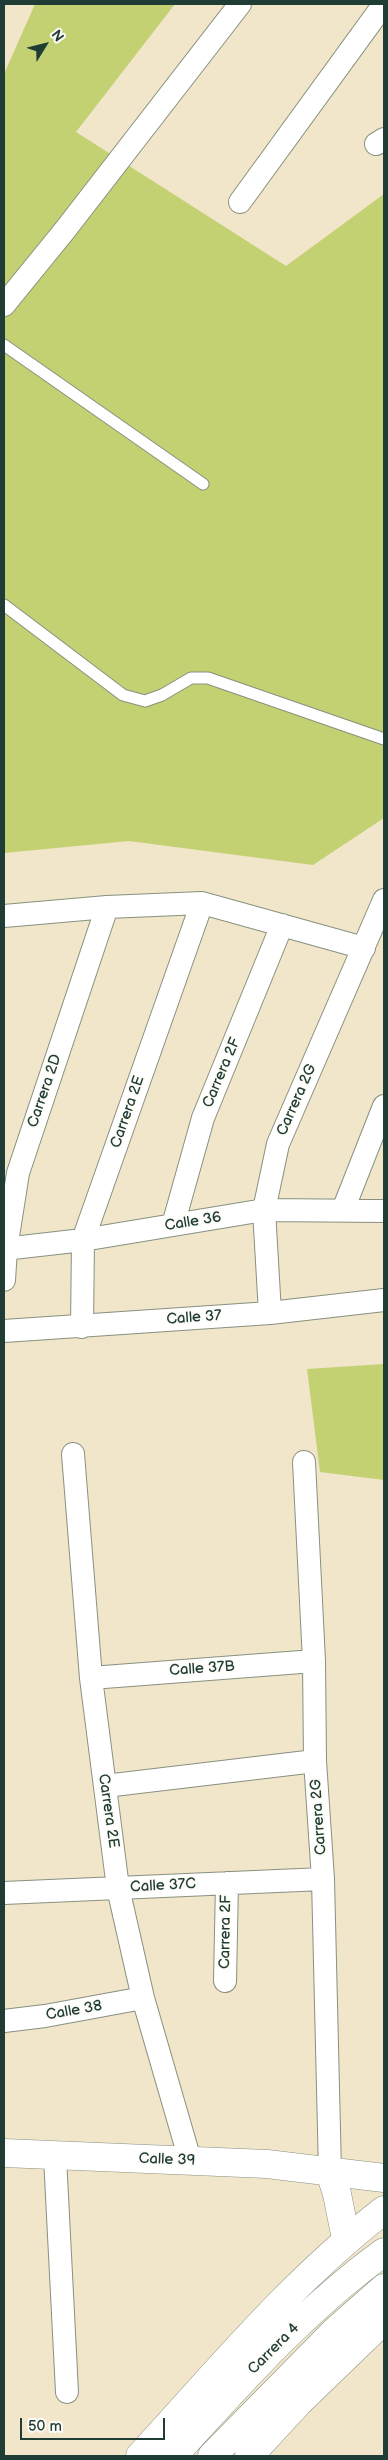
<!DOCTYPE html>
<style>
body{margin:0}
#map{position:relative;width:388px;height:2460px;overflow:hidden;background:#f1e5ca;font-family:"Balsamiq Sans",sans-serif}
canvas{display:block}
.frame{position:absolute;inset:0;border:5px solid #1f3d34;pointer-events:none}
.north{position:absolute;left:20px;top:20px;width:50px;height:50px;-webkit-text-stroke:4px #fdfcf7;paint-order:stroke;rotate:54deg;font-size:14px;font-weight:700;line-height:20px;text-align:center;color:#1f3d34}
.north::after{content:'';display:block;margin:auto;width:18px;height:22px;background:#1f3d34;clip-path:polygon(50% 0,100% 100%,50% 72%,0 100%)}
.scale{position:absolute;left:20px;top:2418px;width:145px;height:22px;box-sizing:border-box;border:2px solid #1f3d34;border-top:0;padding-left:6px;font-size:15px;line-height:18px;white-space:nowrap;color:#1f3d34;-webkit-text-stroke:4px #fdfcf7;paint-order:stroke}
</style>
<div id="map">
<canvas width="388" height="2460"></canvas>
<div class="frame"></div>
<div class="north">N</div>
<div class="scale">50 m</div>
</div>
<script>
const ctx = document.querySelector('canvas').getContext('2d');
ctx.lineJoin = 'round';
function paint(path, color) { ctx.fillStyle = color; ctx.fill(path, 'evenodd'); }
function stroke(path, color, width, dash) { ctx.strokeStyle = color; ctx.lineWidth = width; ctx.lineCap = dash ? 'butt' : 'round'; ctx.setLineDash(dash || []); ctx.stroke(path); }
function label(font, color, halo, rows, align = 'center') {
  ctx.font = font + ' "Balsamiq Sans",sans-serif'; ctx.lineWidth = 4; ctx.setLineDash([]); ctx.textBaseline = 'middle'; ctx.strokeStyle = halo; ctx.fillStyle = color; for (const [text, x, y, turn = 0] of rows) {
    ctx.save(); ctx.translate(x, y); ctx.rotate((+turn || 0) * Math.PI / 180); ctx.textAlign = isNaN(turn) ? turn : align; if (halo) ctx.strokeText(text, 0, 0); ctx.fillText(text, 0, 0); ctx.restore();
  }
}
const green = new Path2D(`
 M35,4H175L76,132L286,266L384,194V818L313,865L129,841L4,853V74Z
 M384,1364V1480L320,1472L307,1369Z`);
const service = new Path2D(`
 M4,345L203,484
 M4,605L123,695L145,701L162,695L191,678H208L384,739`);
const minor = new Path2D(`
 M376,144L384,139
 M240,202L384,4
 M4,305L65,230L240,4
 M4,916L107,907L202,903L364,948
 M343,1210L384,1106
 M173,1225L203,1118L282,925
 M4,1249L83,1240L264,1210L384,1211
 M4,1280L6,1249L18,1173L107,907
 M270,1313L264,1210L278,1144L384,900
 M82,1327L83,1240L202,903
 M4,1331L270,1313L384,1300
 M73,1454L91,1678L118,1888L143,1998L190,2160
 M304,1462L314,1661L315,1761L323,1879L330,2172
 M91,1678L314,1661
 M105,1786L315,1761
 M4,1893L323,1879
 M225,1981L227,1883
 M4,2021L45,2016L143,1998
 M55,2157L67,2392`);
const tertiary = new Path2D(`
 M4,2153L267,2164L384,2178
 M330,2172L337,2194L346,2239`);
const trunk = new Path2D(`
 M140,2456C218,2371 292,2281 384,2210
 M173,2456C239,2384 305,2309 384,2252
 M212,2456L334,2332L384,2288
 M249,2456L299,2402L384,2320`);
const streetNames = [
 ["Carrera 2F",222,1073,-67],
 ["Carrera 2D",45,1091,-71],
 ["Carrera 2G",297,1100,-66],
 ["Carrera 2E",128,1112,-71],
 ["Calle 36",193,1222,-9],
 ["Calle 37",194,1318,-4],
 ["Calle 37B",202,1669,-4],
 ["Carrera 2E",108,1811,82],
 ["Carrera 2G",319,1817,-94],
 ["Calle 37C",163,1886,-3],
 ["Carrera 2F",226,1932,-89],
 ["Calle 38",74,2011,-10],
 ["Calle 39",167,2160,2],
 ["Carrera 4",274,2349,-45]
];
paint(green, '#c3d173');
stroke(service, '#88917f', 13);
stroke(minor, '#88917f', 24);
stroke(tertiary, '#88917f', 29);
stroke(trunk, '#88917f', 29);
stroke(service, '#fff', 11);
stroke(minor, '#fff', 22);
stroke(tertiary, '#fff', 28);
stroke(trunk, '#fff', 28);
label('15px', '#1f3d34', '#fdfcf7', streetNames);
</script>
